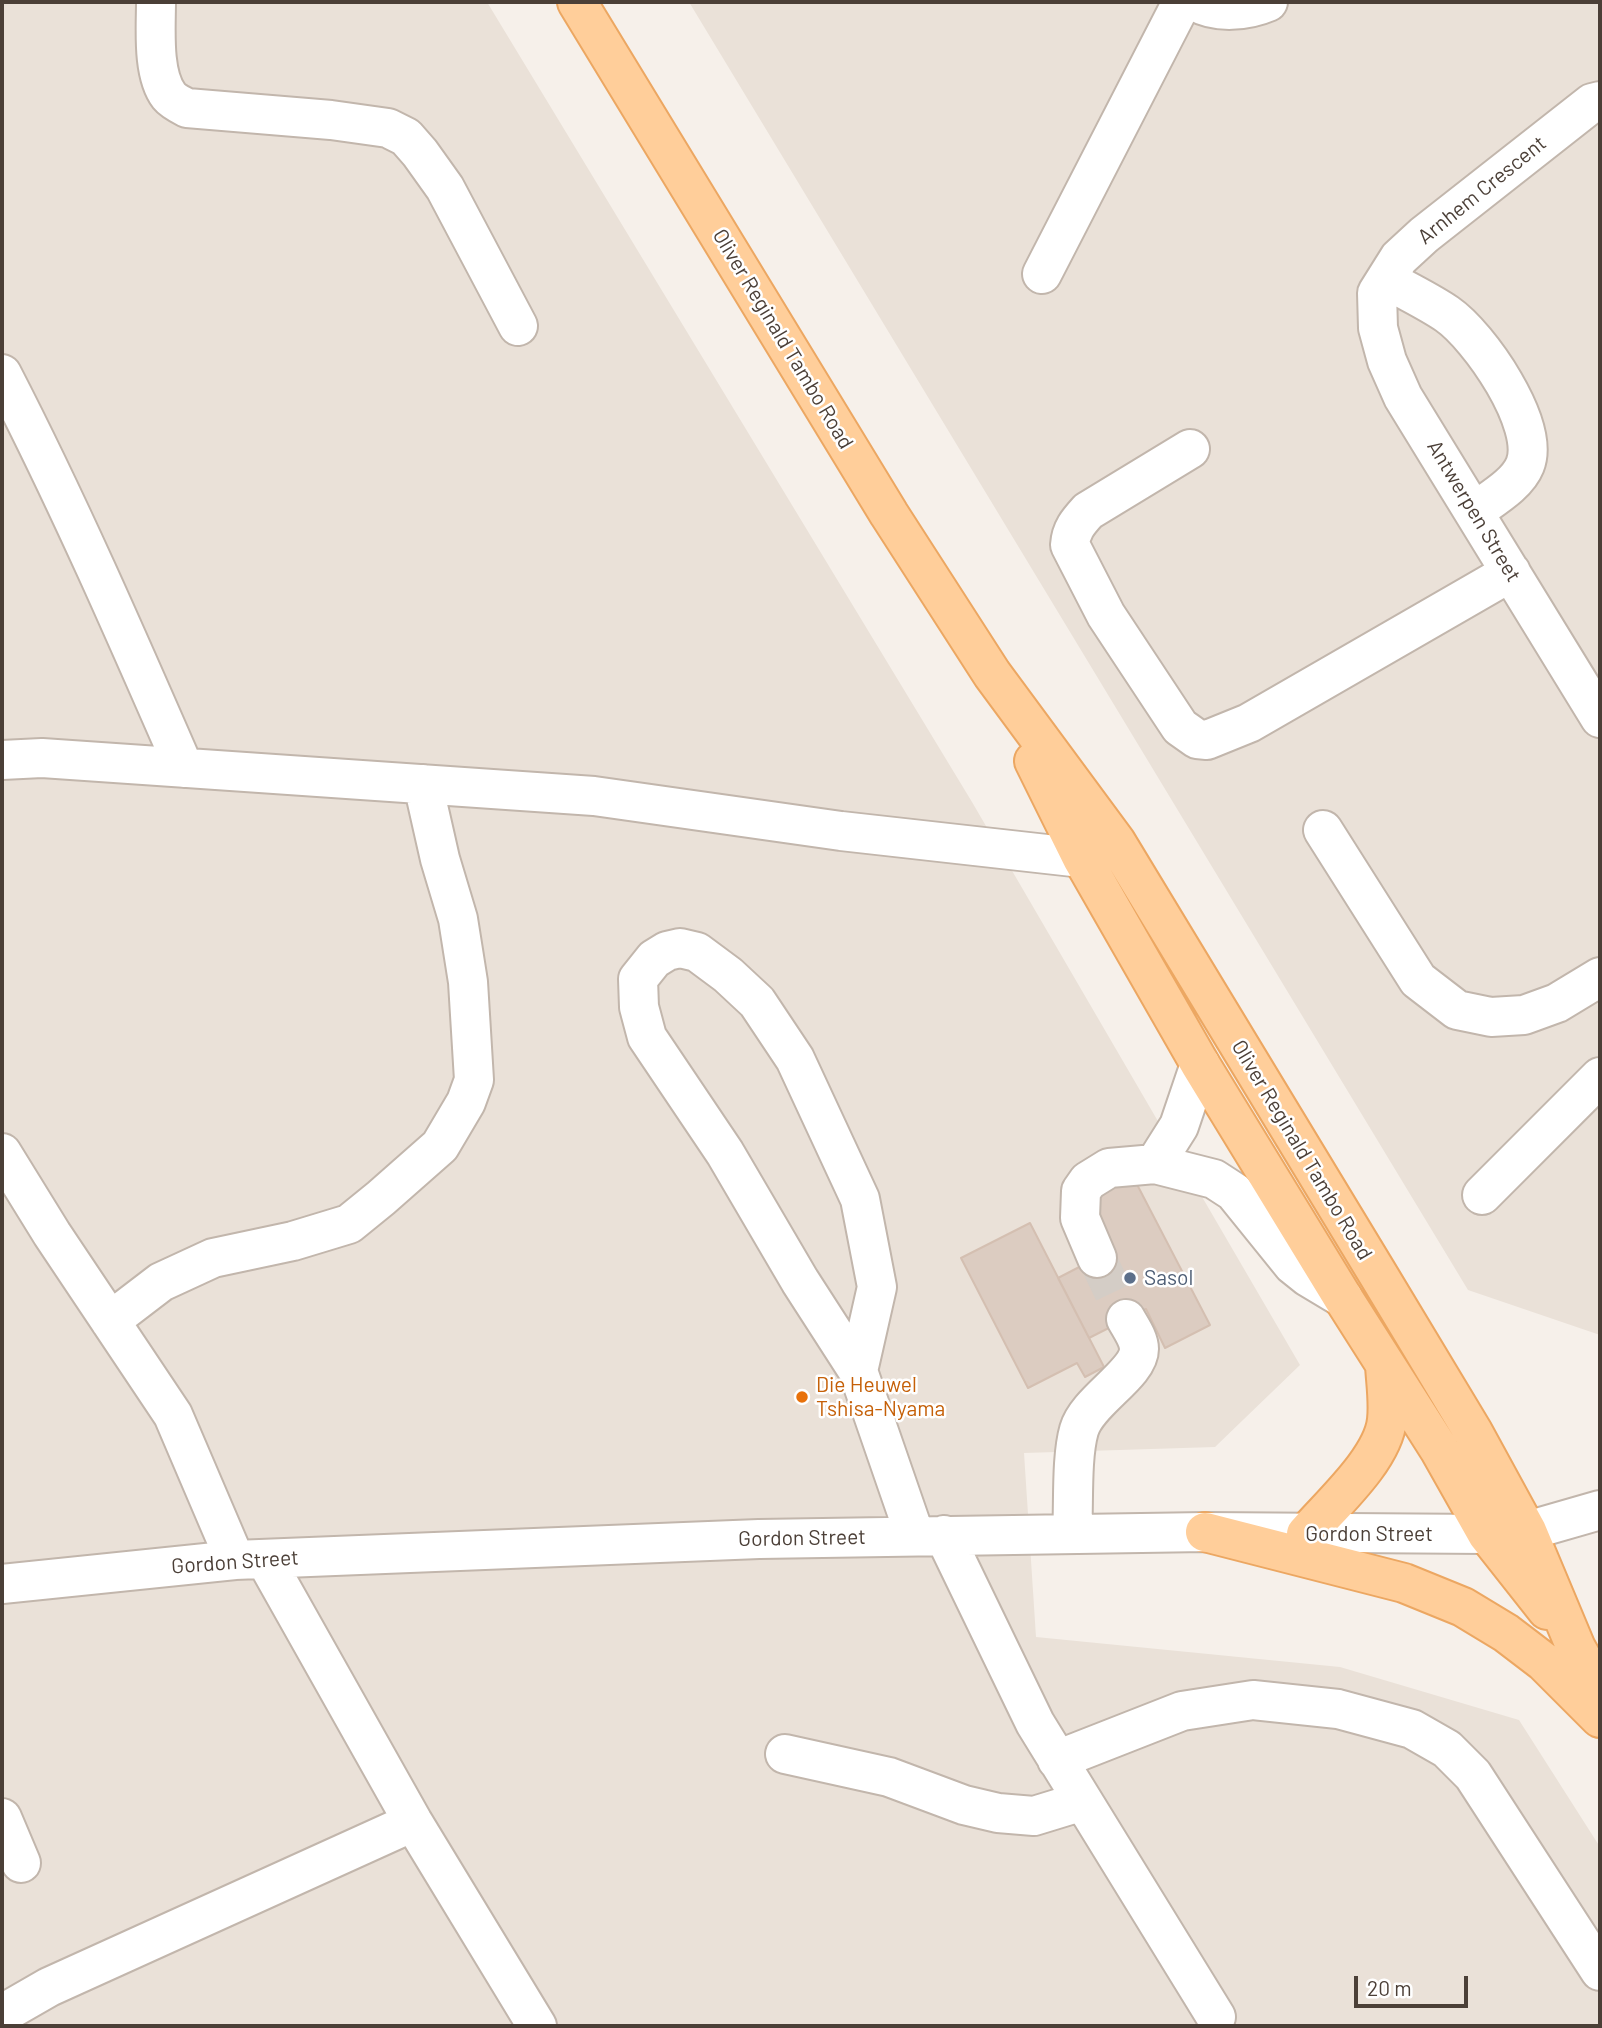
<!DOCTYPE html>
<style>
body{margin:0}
#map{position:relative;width:1602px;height:2028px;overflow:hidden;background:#f6f0ea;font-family:Barlow,sans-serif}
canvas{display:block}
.frame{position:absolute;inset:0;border:4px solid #4b3f37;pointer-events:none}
.scale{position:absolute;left:1354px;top:1976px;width:114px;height:32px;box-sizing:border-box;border:4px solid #4b3f37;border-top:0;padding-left:9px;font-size:21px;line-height:24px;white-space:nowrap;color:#4b3f37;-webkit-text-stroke:5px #fff;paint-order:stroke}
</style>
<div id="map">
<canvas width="1602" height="2028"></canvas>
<div class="frame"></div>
<div class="scale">20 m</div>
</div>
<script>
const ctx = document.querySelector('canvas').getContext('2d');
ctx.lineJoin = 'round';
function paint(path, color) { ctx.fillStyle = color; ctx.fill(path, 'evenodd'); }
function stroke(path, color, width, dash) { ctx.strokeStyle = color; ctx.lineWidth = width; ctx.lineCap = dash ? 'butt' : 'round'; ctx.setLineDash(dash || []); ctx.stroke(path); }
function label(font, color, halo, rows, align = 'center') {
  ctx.font = font + ' Barlow,sans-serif'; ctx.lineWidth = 5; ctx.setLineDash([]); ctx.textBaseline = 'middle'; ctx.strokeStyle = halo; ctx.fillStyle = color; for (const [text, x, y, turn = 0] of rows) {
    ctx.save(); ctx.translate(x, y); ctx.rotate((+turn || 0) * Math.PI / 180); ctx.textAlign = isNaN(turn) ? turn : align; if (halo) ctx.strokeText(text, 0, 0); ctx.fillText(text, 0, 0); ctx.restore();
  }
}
const residential = new Path2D(`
 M2,2H487L972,802L1300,1365L1215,1447L1024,1453L1036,1637L1340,1667L1519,1720L1600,1847V2026H2Z
 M689,2H1600V1335L1468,1290Z`);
const building = new Path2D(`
 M1130,1171L1210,1325L1165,1348L1146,1309L1089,1338L1058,1278L1114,1249L1085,1195Z
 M1030,1223L1104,1367L1085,1377L1077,1363L1028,1388L961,1258Z`);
const minorTunnel = new Path2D(`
 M1097,1258L1126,1319`);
const minor = new Path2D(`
 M156,2C156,28 152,74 169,96C173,101 181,105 187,108L331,120L388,128L406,137L420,153L445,188L518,326
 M1196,2C1217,14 1247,11 1268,2
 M1600,101L1592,103L1424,235L1399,258L1377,293L1378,328L1387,361L1403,397L1600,718
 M1042,274L1182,2
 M1386,279C1406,291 1428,301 1447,314C1479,336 1541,425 1525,465C1517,485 1491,499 1474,512
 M2,374C68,502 126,635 184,768
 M1190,449L1088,511C1078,522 1071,530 1070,545L1106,615L1180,727L1197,739L1207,740L1249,723L1511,572
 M2,760L42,758L594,796L841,831L1082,858
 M1323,830L1418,980L1457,1010L1491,1017L1524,1015L1557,1003L1600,977
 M2,1153L52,1234L173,1415L235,1560
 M1155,1164L1179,1126L1200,1064
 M1482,1195L1600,1077
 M1097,1258L1080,1218L1081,1191L1088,1181L1109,1168L1155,1164L1214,1179L1234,1192L1293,1265L1308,1277L1343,1298
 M110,1321L161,1282L213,1258L293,1241L349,1224L381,1198L440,1146L466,1102L474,1080L468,982L458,919L440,859L423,784
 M858,1371L877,1287L860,1199L795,1059L757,1002L728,975L697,952L680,948L667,951L654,959L638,979L639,1007L647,1037L725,1153L800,1281L858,1371L915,1536
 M1072,1534C1074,1504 1071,1458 1079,1430C1087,1401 1139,1374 1139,1349C1139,1339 1131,1328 1126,1319
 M944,1535L1035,1723L1216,2017
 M265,1559L413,1822L537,2026
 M2,1584L235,1560L759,1539L1205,1532L1487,1534L1527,1531L1600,1510
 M785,1754L889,1777L964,1805L998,1813L1034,1816L1083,1801
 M1057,1760L1182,1711L1253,1700L1338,1709L1412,1729L1447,1749L1473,1775L1600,1971
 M2,1818L21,1863
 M2,2014L49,1987L413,1822`);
const major = new Path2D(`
 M577,2L889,514L992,674L1116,842L1379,1276L1473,1432L1527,1531L1576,1648L1600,1691
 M1034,761L1082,858L1200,1064L1343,1298L1439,1449L1487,1534L1547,1610
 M1205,1532L1404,1583L1463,1607L1506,1633L1544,1662L1600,1718
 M1306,1534C1332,1504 1383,1459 1387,1420C1389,1402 1386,1383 1385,1365`);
const markers = [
 [1130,1278,7,"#5c6f8a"],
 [802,1397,7,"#e8710a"]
];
const streetNames = [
 ["Arnhem Crescent",1482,190,-39],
 ["Oliver Reginald Tambo Road",783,339,59],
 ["Antwerpen Street",1474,511,59],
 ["Oliver Reginald Tambo Road",1302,1150,59],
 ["Gordon Street",1369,1534],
 ["Gordon Street",802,1538,-1],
 ["Gordon Street",235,1562,-4]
];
const serviceNames = [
 ["Sasol",1144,1278]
];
const foodNames = [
 ["Die Heuwel",816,1385],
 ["Tshisa-Nyama",816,1409]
];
paint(residential, '#eae1d8');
paint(building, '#dcccc1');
stroke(building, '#d4bfb1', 2);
stroke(minorTunnel, '#d4cdc6', 38, [38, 19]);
stroke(minor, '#c2b6ac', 42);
stroke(major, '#eca762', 42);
stroke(minor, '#fff', 38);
stroke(major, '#ffce9a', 38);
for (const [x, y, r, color] of markers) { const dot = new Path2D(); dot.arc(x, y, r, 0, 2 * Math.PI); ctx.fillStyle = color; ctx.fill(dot); stroke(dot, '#fff', 2.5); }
label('21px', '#4b3f37', '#fff', streetNames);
label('21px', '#4e5e75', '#fff', serviceNames, 'left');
label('21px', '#c56008', '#fff', foodNames, 'left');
</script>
